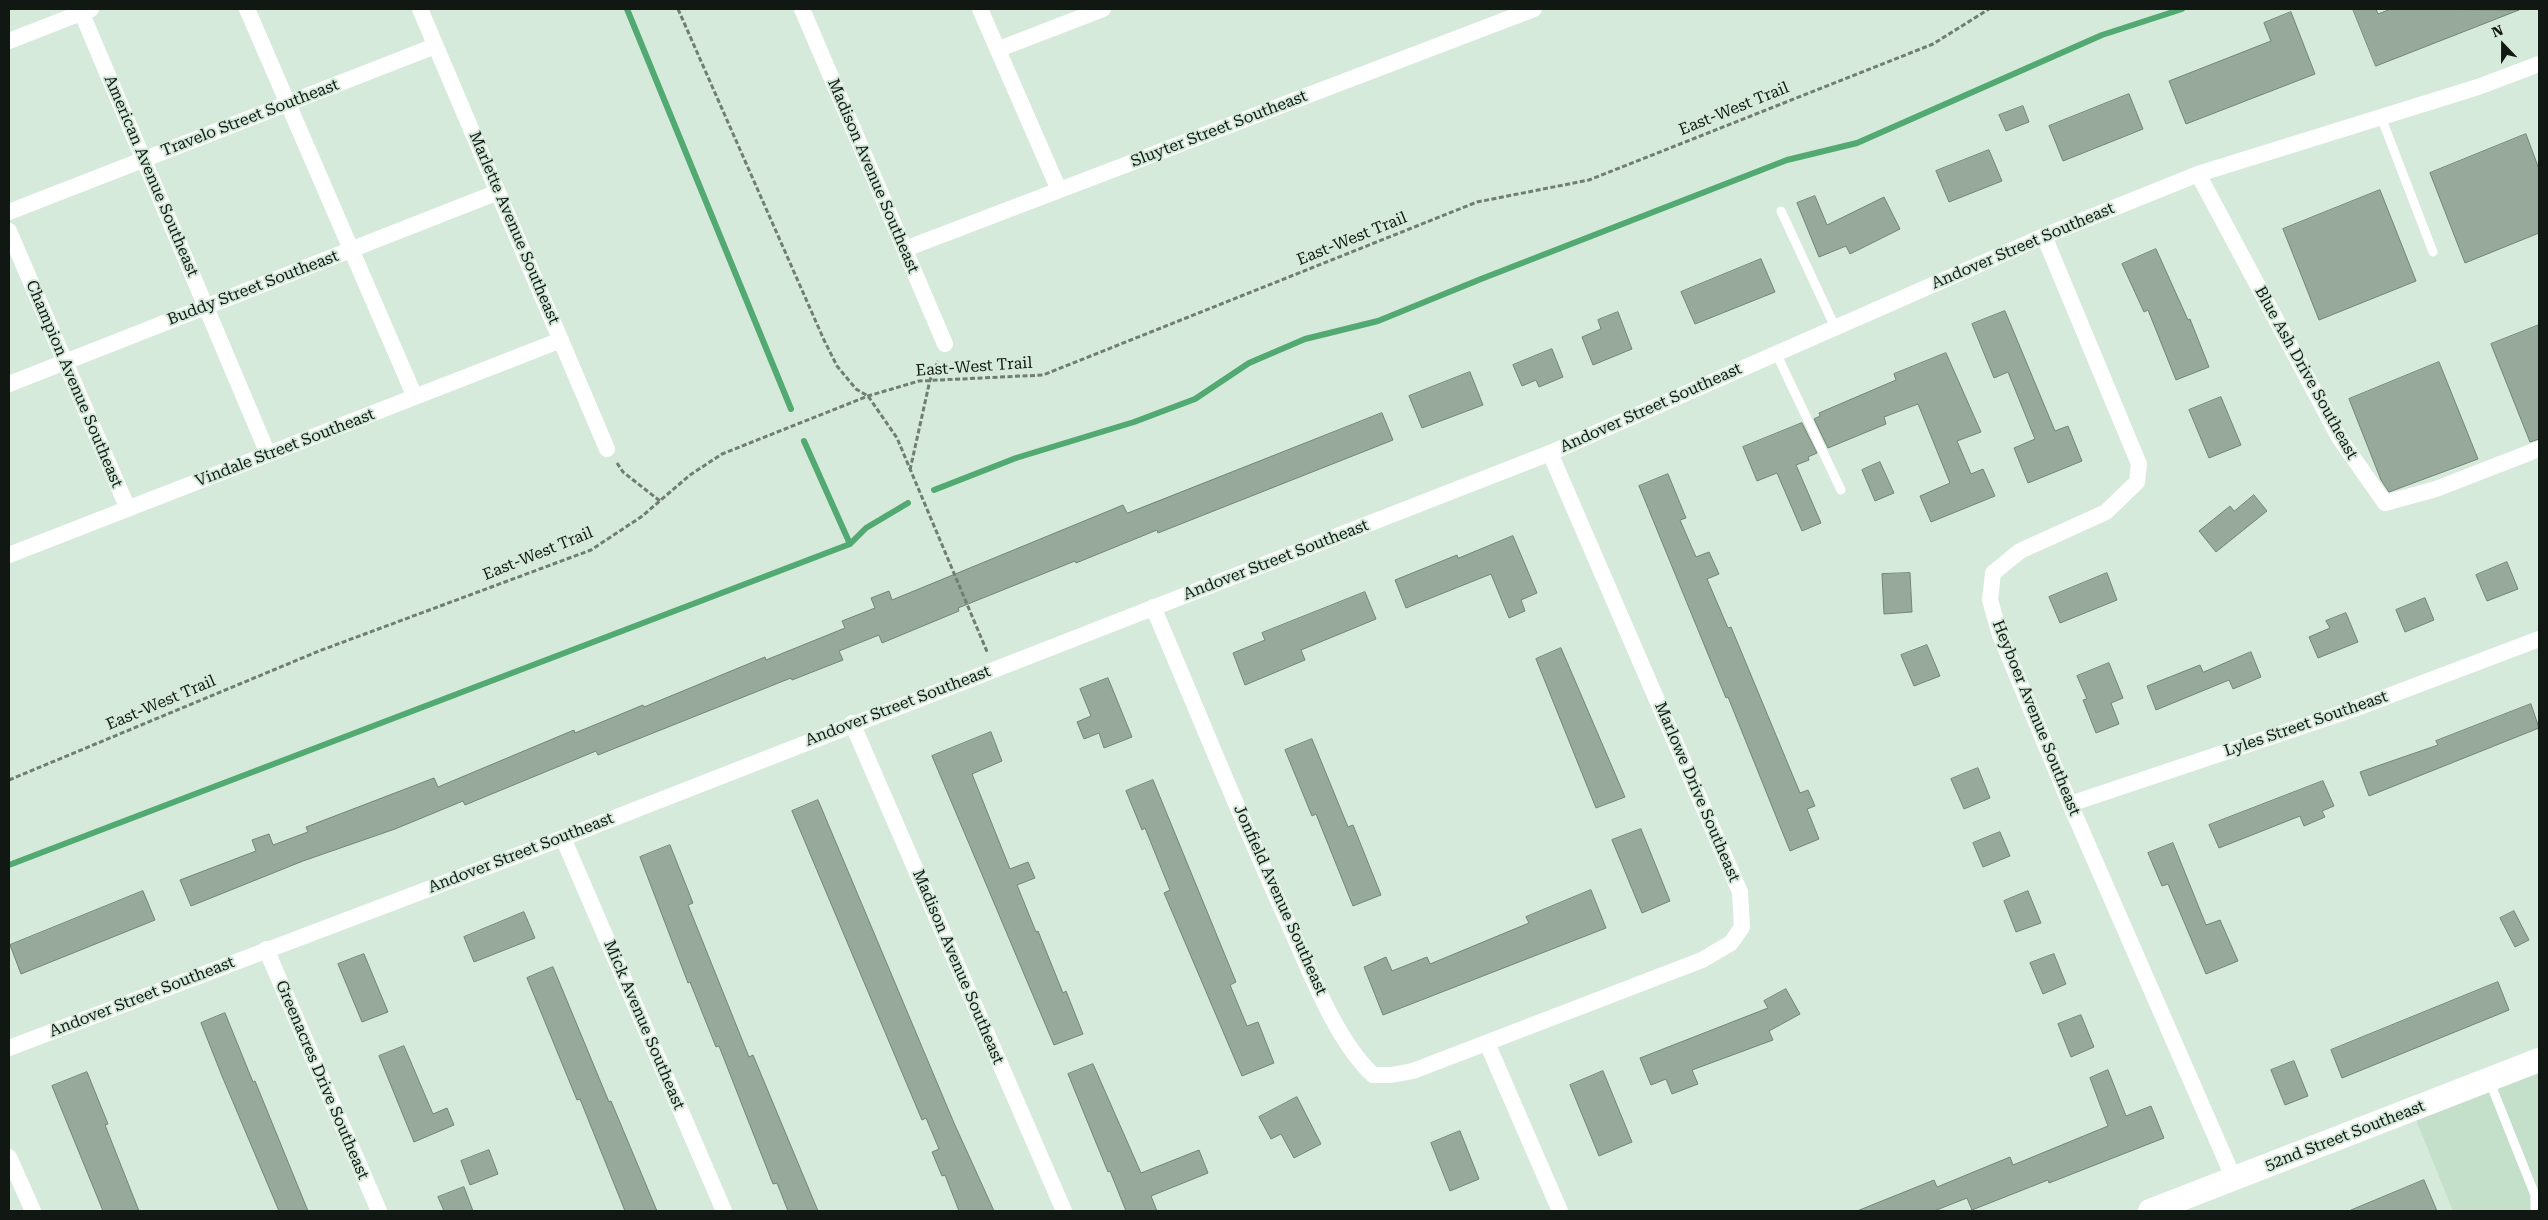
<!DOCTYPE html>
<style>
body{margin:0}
#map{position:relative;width:2548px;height:1220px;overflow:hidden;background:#d5eada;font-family:"Roboto Serif",serif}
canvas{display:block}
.frame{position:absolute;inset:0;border:10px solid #111813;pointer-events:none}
.north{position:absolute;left:2478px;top:20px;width:50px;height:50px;-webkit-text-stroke:4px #d5eada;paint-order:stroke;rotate:338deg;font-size:14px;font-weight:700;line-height:20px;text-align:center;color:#111813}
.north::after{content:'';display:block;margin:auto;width:18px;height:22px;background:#111813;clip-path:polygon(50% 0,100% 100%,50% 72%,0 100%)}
</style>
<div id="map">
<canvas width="2548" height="1220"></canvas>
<div class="frame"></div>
<div class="north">N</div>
</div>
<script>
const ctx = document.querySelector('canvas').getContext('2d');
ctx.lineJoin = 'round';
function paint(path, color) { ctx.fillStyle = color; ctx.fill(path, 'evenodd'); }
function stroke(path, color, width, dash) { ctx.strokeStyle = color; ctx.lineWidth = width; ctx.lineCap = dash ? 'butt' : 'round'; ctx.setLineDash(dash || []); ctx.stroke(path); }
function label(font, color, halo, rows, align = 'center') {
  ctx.font = font + ' "Roboto Serif",serif'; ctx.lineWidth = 4; ctx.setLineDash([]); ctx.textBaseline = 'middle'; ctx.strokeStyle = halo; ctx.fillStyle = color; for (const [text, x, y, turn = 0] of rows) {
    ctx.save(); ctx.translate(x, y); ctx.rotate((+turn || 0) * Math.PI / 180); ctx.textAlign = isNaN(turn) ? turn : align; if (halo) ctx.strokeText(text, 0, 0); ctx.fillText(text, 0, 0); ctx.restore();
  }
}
const built = new Path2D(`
 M2539,1064V1211H2453L2414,1115Z`);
const stream = new Path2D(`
 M627,9L791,409
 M804,441L850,544
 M934,490L1016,458L1134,422L1195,399L1249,363L1305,339L1378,321L1481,279L1787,160L1857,143L2102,35L2182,9
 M9,865L850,544L866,528L908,503`);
const building = new Path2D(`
 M2353,9H2376L2378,14L2391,9L2519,10L2376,66Z
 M2291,12L2315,74L2186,124L2169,81L2271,41L2264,23Z
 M2129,94L2143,129L2063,161L2049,126Z
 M2023,106L2029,122L2006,131L1999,115Z
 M2526,134L2539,169V233L2465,263L2430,173Z
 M1989,150L2002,181L1949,202L1936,171Z
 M2380,190L2416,281L2319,320L2283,229Z
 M1815,196L1827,225L1884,197L1900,229L1850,254L1846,246L1819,257L1797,203Z
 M2156,249L2188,320L2190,319L2209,367L2176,380L2148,310L2144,312L2122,264Z
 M1761,259L1775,292L1695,324L1681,292Z
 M2005,311L2055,431L2068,426L2082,461L2028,483L2014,448L2035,439L2008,372L1994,378L1972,324Z
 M1618,312L1632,349L1593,365L1582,337L1601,329L1598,320Z
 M2539,325V439L2530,442L2491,344Z
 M1552,349L1563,377L1539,387L1536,380L1522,386L1513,365Z
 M1946,353L1981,432L1957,441L1971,474L1983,469L1995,496L1931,522L1920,496L1950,483L1918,404L1884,417L1886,424L1828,448L1814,419L1820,416L1819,413L1896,380L1894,374Z
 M2439,362L2478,459L2389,492L2381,480L2349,399Z
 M1470,372L1483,405L1422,428L1409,396Z
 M2221,397L2241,445L2209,458L2189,410Z
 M1382,413L1393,440L1158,533L1157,530L1076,563L1075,561L958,608L959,611L882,643L879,635L839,651L843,660L792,680L791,678L598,755L596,751L465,805L463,801L395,829L303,861L191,906L180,880L256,851L252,840L269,834L273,845L308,832L306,827L434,778L438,787L574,730L575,733L643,705L644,707L765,657L766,660L845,628L842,621L875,608L871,598L889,591L892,600L1123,505L1127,513Z
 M1802,423L1817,453L1808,457L1809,460L1796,465L1821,523L1802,531L1777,473L1757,481L1743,447Z
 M1880,462L1894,493L1875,501L1862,470Z
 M1668,474L1686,518L1680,520L1696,557L1709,552L1719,574L1707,579L1728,628L1731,627L1800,793L1808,790L1815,806L1807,809L1819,839L1790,851L1728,697L1726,698L1639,486Z
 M2254,495L2267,511L2216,552L2199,531L2230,506L2234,511Z
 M1513,536L1537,593L1521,600L1525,611L1509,618L1491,574L1406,608L1395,580L1457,555L1458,558Z
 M2507,562L2518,589L2487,601L2476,575Z
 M1910,573L1912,612L1884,614L1882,574Z
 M2107,573L2117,600L2060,623L2049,597Z
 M1365,592L1376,619L1301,650L1305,660L1245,685L1233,653L1265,640L1262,633Z
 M2425,598L2434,620L2405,632L2396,610Z
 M2346,613L2358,642L2318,658L2309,637L2330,628L2326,621Z
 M1927,645L1940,676L1914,686L1901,655Z
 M1561,648L1625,797L1596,808L1536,659Z
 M2251,652L2261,677L2233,689L2229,680L2156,710L2147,686L2200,665L2203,672Z
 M2109,663L2123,698L2111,703L2119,724L2096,733L2083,700L2087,699L2077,676Z
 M1108,678L1132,737L1104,748L1099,733L1084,739L1077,722L1091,716L1080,689Z
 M2531,704L2539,728L2369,796L2360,772L2438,745L2436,741Z
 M991,732L1002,761L972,774L1010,869L1028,862L1035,878L1017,885L1036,932L1038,931L1063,993L1066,991L1083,1034L1054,1045L932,756Z
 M1312,739L1348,827L1353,825L1381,895L1353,906L1316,814L1312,816L1285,750Z
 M1978,768L1990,798L1964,809L1951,779Z
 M1153,780L1236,982L1230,985L1247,1026L1258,1022L1274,1063L1242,1076L1164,893L1170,890L1145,828L1142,830L1126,791Z
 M2323,781L2334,806L2322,811L2325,817L2304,826L2300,816L2219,848L2209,825Z
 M818,800L954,1123L994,1211H959L945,1175L942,1176L932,1152L939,1149L926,1118L922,1120L792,811Z
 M1641,829L1670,901L1642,913L1612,840Z
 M2000,832L2010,856L1983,867L1973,843Z
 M2173,843L2206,925L2220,920L2238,961L2206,974L2168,884L2162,886L2148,853Z
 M670,845L693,903L688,905L749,1057L753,1055L818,1211H788L777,1183L773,1184L719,1046L716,1047L690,982L688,983L640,857Z
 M1591,890L1606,928L1383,1015L1364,967L1386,957L1392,971L1427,957L1430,964L1529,923L1526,917Z
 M143,891L155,920L21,974L10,945Z
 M2028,891L2041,923L2016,932L2004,901Z
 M2514,911L2529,940L2515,947L2500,918Z
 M524,912L535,938L474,962L464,937Z
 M364,954L388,1012L362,1022L338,964Z
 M2054,954L2066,984L2043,994L2030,963Z
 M553,967L609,1102L611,1101L657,1211H625L580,1099L577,1100L527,978Z
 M2498,982L2509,1010L2342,1078L2331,1050Z
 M1786,989L1800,1014L1769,1031L1773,1040L1692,1070L1698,1084L1672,1094L1666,1079L1651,1085L1640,1058L1768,1008L1764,1001Z
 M225,1013L253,1082L255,1081L308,1211H279L222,1076L201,1023Z
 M2081,1015L2094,1047L2071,1057L2058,1024Z
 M404,1046L433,1114L447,1108L454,1125L414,1142L379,1056Z
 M2294,1061L2308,1096L2285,1105L2271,1070Z
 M1093,1064L1141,1173L1199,1150L1208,1173L1151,1196L1157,1211H1126L1110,1171L1108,1172L1068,1074Z
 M2108,1070L2126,1116L2151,1106L2164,1138L2049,1183L2048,1180L1972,1210L1967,1198L1934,1211H1857L1934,1180L1937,1187L2010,1157L2013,1165L2108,1126L2090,1078Z
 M1603,1071L1632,1142L1599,1156L1570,1085Z
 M87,1072L108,1124L105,1125L139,1211H103L52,1086Z
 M1297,1097L1321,1144L1294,1158L1281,1134L1271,1139L1259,1117Z
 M1460,1131L1479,1179L1450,1191L1431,1143Z
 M489,1150L498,1174L470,1185L461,1161Z
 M2424,1180L2437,1211H2349Z
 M464,1187L473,1211H444L438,1197Z`);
const path = new Path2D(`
 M678,9L824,340L837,366L856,389L868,396L897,438L988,654
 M617,463L623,472L660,501
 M910,470L930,380L938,361
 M9,780L319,651L591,550L641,517L690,475L722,454L868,396L919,381L1043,375L1477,202L1589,180L1933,44L1989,9`);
const lane = new Path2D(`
 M2381,117L2433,252
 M1781,211L1835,327
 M1776,353L1841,490
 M2489,1080L2535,1195V1211`);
const street = new Path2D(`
 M80,9L268,454
 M247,9L415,397
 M420,9L607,449
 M802,9L945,344
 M980,9L1059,190
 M9,41L91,9
 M999,49L1103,9
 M2198,174L2340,439L2385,503L2436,489L2539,449
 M9,212L435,46
 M9,231L128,509
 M2044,236L2139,464L2137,482L2106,512L2020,551L1993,573L1990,600L2000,635L2070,804L2234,1179
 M905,249L1534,9
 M9,384L498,192
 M9,555L561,340
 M1153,607C1199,714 1242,822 1290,927C1311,974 1336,1040 1373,1075H1391L1413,1071L1702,960L1731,943L1742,927L1740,892L1550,453
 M852,723L1064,1211
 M2070,804L2354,709L2539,639
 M563,838L724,1211
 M266,949L379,1211
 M1487,1043L1560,1211
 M9,1048L563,838L1550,453L2044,236L2198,174L2478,87L2539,64
 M9,1157L33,1211`);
const secondary = new Path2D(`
 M2150,1211L2539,1060`);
const streetNames = [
 ["East-West Trail",1734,109,-22],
 ["Travelo Street Southeast",250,118,-21],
 ["Sluyter Street Southeast",1219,129,-21],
 ["American Avenue Southeast",151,176,67],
 ["Madison Avenue Southeast",873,176,67],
 ["Marlette Avenue Southeast",514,228,67],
 ["East-West Trail",1352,239,-22],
 ["Andover Street Southeast",2023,246,-23],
 ["Buddy Street Southeast",253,288,-21],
 ["East-West Trail",974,367,-4],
 ["Blue Ash Drive Southeast",2306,373,61],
 ["Champion Avenue Southeast",74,384,67],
 ["Andover Street Southeast",1651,408,-24],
 ["Vindale Street Southeast",285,448,-21],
 ["East-West Trail",538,554,-22],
 ["Andover Street Southeast",1276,560,-21],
 ["East-West Trail",161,703,-23],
 ["Andover Street Southeast",898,706,-21],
 ["Heyboer Avenue Southeast",2036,718,68],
 ["Lyles Street Southeast",2306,724,-19],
 ["Marlowe Drive Southeast",1697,792,67],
 ["Andover Street Southeast",521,853,-21],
 ["Jonfield Avenue Southeast",1280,900,66],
 ["Madison Avenue Southeast",958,967,67],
 ["Andover Street Southeast",142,997,-21],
 ["Mick Avenue Southeast",644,1025,67],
 ["Greenacres Drive Southeast",322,1080,67],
 ["52nd Street Southeast",2345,1136,-21]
];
paint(built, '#c4e0cb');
stroke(stream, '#52a971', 6);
paint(building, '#96a99b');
stroke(building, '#728577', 1);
stroke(path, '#707d73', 3, [5, 2.5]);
stroke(lane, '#fff', 9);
stroke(street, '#fff', 16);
stroke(secondary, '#fff', 24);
label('16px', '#111813', '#d5eada', streetNames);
</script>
